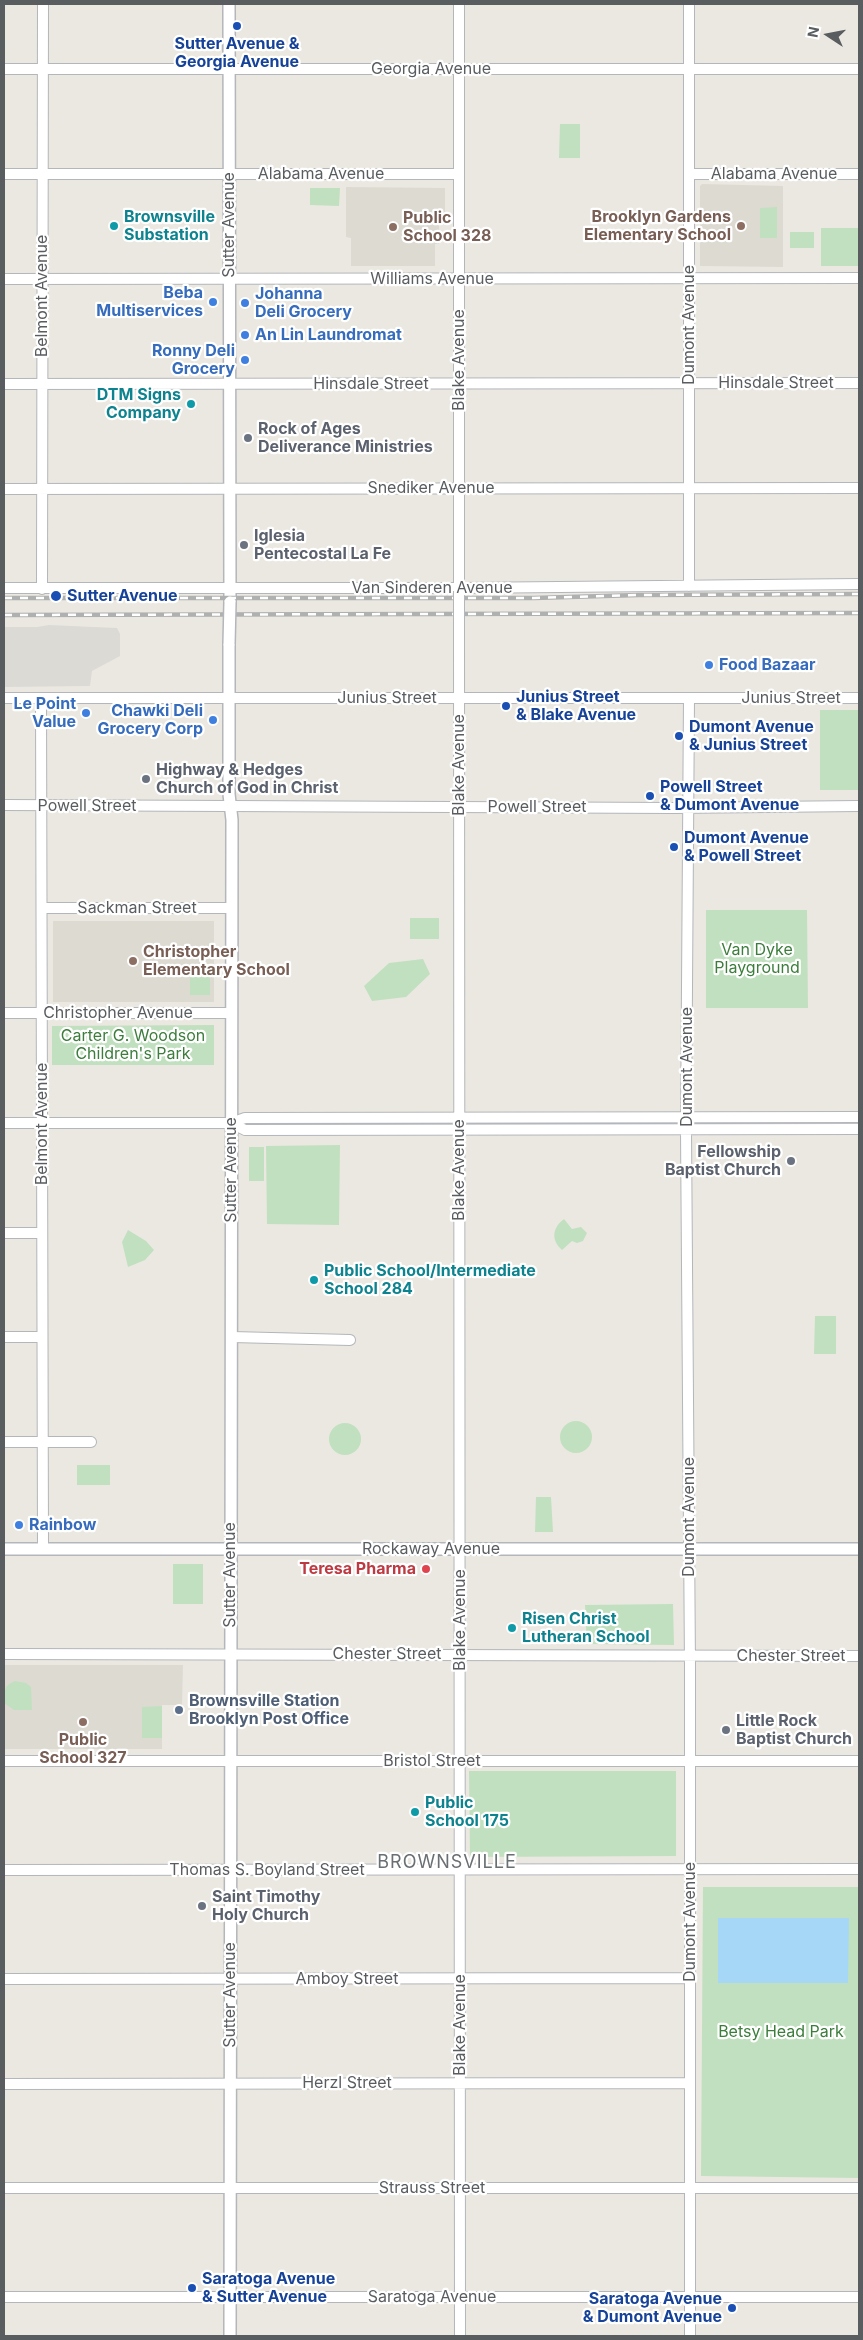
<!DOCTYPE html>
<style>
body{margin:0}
#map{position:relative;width:863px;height:2340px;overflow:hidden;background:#ebe8e1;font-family:Inter,sans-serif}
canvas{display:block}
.frame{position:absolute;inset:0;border:5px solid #595d60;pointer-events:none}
.north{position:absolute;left:803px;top:10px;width:50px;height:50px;-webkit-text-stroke:4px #fff;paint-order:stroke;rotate:281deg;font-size:14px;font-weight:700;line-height:20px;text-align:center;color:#595d60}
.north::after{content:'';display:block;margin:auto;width:18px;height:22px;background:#595d60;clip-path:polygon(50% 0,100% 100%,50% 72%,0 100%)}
</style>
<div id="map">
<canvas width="863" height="2340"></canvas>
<div class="frame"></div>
<div class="north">N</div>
</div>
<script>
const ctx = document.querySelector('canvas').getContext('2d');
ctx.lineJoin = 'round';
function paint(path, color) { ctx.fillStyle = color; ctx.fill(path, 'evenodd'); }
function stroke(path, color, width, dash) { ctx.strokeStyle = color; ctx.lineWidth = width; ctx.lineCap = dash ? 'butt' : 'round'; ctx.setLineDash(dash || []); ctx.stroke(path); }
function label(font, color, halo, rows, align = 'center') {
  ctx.font = font + ' Inter,sans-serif'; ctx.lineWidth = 4.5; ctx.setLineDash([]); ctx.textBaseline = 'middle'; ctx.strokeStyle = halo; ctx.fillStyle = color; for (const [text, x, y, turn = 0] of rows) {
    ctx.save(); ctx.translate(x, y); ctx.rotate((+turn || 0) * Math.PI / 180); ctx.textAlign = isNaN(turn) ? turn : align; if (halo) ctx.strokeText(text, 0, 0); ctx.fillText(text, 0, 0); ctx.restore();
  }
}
const industrial = new Path2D(`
 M49,625L117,628L120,634V656L92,671L90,686L4,687V627H37Z`);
const education = new Path2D(`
 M702,184L783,186V267L700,266V186Z
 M346,187L445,188V216H439V244H435V266H351V238L346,237Z
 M53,921H214V1002H53Z
 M4,1665H183L182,1705H162V1749H4Z`);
const green = new Path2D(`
 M560,124H580V158H559Z
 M310,188H340L339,206L310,205Z
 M777,207V238H760V208Z
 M821,228H859V266H821Z
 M790,232H814V248H790Z
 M820,710H859V790H820Z
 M706,910H807L808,1008H706Z
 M410,918H439V939H410Z
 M423,959L430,974L406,997L372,1001L364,986L389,963Z
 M195,974H210V995H190V978Z
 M214,1025V1065H52V1026Z
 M340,1145L339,1225L267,1224L266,1146Z
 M249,1147H264V1181H249Z
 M564,1219L572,1229L581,1227L587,1233L583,1241L577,1243L572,1241L562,1250C551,1240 552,1228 564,1219Z
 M128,1230L146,1241L154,1250L145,1260L128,1267L122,1242Z
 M815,1316H836V1354H814Z
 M560 1437a16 16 0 1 1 32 0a16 16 0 1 1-32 0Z
 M329 1439a16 16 0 1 1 32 0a16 16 0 1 1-32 0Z
 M77,1465H110V1485H77Z
 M536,1497H551L553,1532H535Z
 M173,1564H203V1604H173Z
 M673,1604L674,1645L587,1644L585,1605Z
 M15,1681L26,1683L31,1687L32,1710H14L4,1703C3,1692 4,1685 15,1681Z
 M162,1706V1738H142V1707Z
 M469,1771H676V1856L470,1857Z
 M703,1887H859V2178L701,2176Z`);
const water = new Path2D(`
 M718,1918H849L848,1983H718Z`);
const minor = new Path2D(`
 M689,4V586
 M4,69H859
 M4,174H459
 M689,174H859
 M4,279L859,278
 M4,384L859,383
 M4,489L859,488
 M4,588H459L859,584
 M42,589L43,4
 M459,591V4
 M459,633L460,2336
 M4,698H859
 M41,698L43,1549
 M689,698L686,1131L690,1666V2336
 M4,805L674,808L859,806
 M42,908H232
 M4,1013H231
 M4,1123H231L245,1118L859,1117
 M231,1123L245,1130L859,1129
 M4,1233H42
 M4,1337H42
 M232,1337L350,1340
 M4,1442H91
 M4,1654L859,1656
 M4,1761H859
 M4,1870L859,1869
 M4,1979L690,1978
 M4,2084L690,2083
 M4,2188H859
 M4,2297H859`);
const tertiary = new Path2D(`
 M229,4L230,602
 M229,644V794L232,820L230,2336
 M4,1549H859`);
const rail = new Path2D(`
 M4,598H534L639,595L859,594
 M4,615L859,613`);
const minorBridge = new Path2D(`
 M459,591V633`);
const tertiaryBridge = new Path2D(`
 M229,644L230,602`);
const markers = [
 [237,26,5,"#1a4fb4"],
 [114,226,5,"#0f9aa8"],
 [741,226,5,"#8d6e63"],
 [393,227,5,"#8d6e63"],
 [213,302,5,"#3f7fe0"],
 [245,303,5,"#3f7fe0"],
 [245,335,5,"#3f7fe0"],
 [245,360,5,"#3f7fe0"],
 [191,404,5,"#0f9aa8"],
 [248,438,5,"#6b7280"],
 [244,545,5,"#6b7280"],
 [56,596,6,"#1a4fb4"],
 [709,665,5,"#3f7fe0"],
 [506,706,5,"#1a4fb4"],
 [86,713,5,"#3f7fe0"],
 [213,720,5,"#3f7fe0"],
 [679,736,5,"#1a4fb4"],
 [146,779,5,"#6b7280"],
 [650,796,5,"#1a4fb4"],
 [674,847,5,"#1a4fb4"],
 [133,961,5,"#8d6e63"],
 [791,1161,5,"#6b7280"],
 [314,1280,5,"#0f9aa8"],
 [19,1525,5,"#3f7fe0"],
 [426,1569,5,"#e0444e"],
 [512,1628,5,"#0f9aa8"],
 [179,1710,5,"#5c6f8a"],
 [83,1722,5,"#8d6e63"],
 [726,1730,5,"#6b7280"],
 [415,1812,5,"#0f9aa8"],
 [202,1906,5,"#6b7280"],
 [192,2288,5,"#1a4fb4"],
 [732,2308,5,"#1a4fb4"]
];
const transitNames = [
 ["Sutter Avenue &",237,44,"center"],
 ["Georgia Avenue",237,62,"center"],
 ["Sutter Avenue",67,596],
 ["Junius Street",516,697],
 ["& Blake Avenue",516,715],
 ["Dumont Avenue",689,727],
 ["& Junius Street",689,745],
 ["Powell Street",660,787],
 ["& Dumont Avenue",660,805],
 ["Dumont Avenue",684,838],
 ["& Powell Street",684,856],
 ["Saratoga Avenue",202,2279],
 ["& Sutter Avenue",202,2297],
 ["Saratoga Avenue",722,2299,"right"],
 ["& Dumont Avenue",722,2317,"right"]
];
const streetNames = [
 ["Georgia Avenue",431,69],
 ["Alabama Avenue",321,174],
 ["Alabama Avenue",774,174],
 ["Sutter Avenue",229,225,-90],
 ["Williams Avenue",432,279],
 ["Belmont Avenue",42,296,-90],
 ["Dumont Avenue",689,325,-90],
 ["Blake Avenue",459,360,-90],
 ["Hinsdale Street",776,383],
 ["Hinsdale Street",371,384],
 ["Snediker Avenue",431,488],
 ["Van Sinderen Avenue",432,588],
 ["Junius Street",387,698],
 ["Junius Street",791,698],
 ["Blake Avenue",459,765,-90],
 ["Powell Street",87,806],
 ["Powell Street",537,807],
 ["Sackman Street",137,908],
 ["Christopher Avenue",118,1013],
 ["Dumont Avenue",687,1067,-90],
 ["Belmont Avenue",42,1124,-90],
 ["Sutter Avenue",231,1170,-90],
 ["Blake Avenue",459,1170,-90],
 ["Dumont Avenue",689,1517,-90],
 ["Rockaway Avenue",431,1549],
 ["Sutter Avenue",230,1575,-90],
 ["Blake Avenue",460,1620,-90],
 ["Chester Street",387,1654],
 ["Chester Street",791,1656],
 ["Bristol Street",432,1761],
 ["Thomas S. Boyland Street",267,1870],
 ["Dumont Avenue",690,1922,-90],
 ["Amboy Street",347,1979],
 ["Sutter Avenue",230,1995,-90],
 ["Blake Avenue",460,2025,-90],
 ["Herzl Street",347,2083],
 ["Strauss Street",432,2188],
 ["Saratoga Avenue",432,2297]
];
const cultureNames = [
 ["Brownsville",124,217],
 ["Substation",124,235],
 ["DTM Signs",181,395,"right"],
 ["Company",181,413,"right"],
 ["Public School/Intermediate",324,1271],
 ["School 284",324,1289],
 ["Risen Christ",522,1619],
 ["Lutheran School",522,1637],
 ["Public",425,1803],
 ["School 175",425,1821]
];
const educationNames = [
 ["Brooklyn Gardens",731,217,"right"],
 ["Elementary School",731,235,"right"],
 ["Public",403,218],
 ["School 328",403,236],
 ["Christopher",143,952],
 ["Elementary School",143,970],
 ["Public",83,1740,"center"],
 ["School 327",83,1758,"center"]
];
const shopNames = [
 ["Beba",203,293],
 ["Multiservices",203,311],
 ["Johanna",255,294,"left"],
 ["Deli Grocery",255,312,"left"],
 ["An Lin Laundromat",255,335,"left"],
 ["Ronny Deli",235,351],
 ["Grocery",235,369],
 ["Food Bazaar",719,665,"left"],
 ["Le Point",76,704],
 ["Value",76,722],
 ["Chawki Deli",203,711],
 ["Grocery Corp",203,729],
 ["Rainbow",29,1525,"left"]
];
const worshipNames = [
 ["Rock of Ages",258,429],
 ["Deliverance Ministries",258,447],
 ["Iglesia",254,536],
 ["Pentecostal La Fe",254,554],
 ["Highway & Hedges",156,770],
 ["Church of God in Christ",156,788],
 ["Fellowship",781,1152,"right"],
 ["Baptist Church",781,1170,"right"],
 ["Little Rock",736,1721],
 ["Baptist Church",736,1739],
 ["Saint Timothy",212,1897],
 ["Holy Church",212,1915]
];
const parkNames = [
 ["Van Dyke",757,950],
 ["Playground",757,968],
 ["Carter G. Woodson",133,1036],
 ["Children's Park",133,1054],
 ["Betsy Head Park",781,2032]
];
const healthNames = [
 ["Teresa Pharma",416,1569]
];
const serviceNames = [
 ["Brownsville Station",189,1701],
 ["Brooklyn Post Office",189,1719]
];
const neighbourhoodNames = [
 ["BROWNSVILLE",447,1863]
];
paint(industrial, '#dcdad5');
paint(education, '#dddad2');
paint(green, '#c1e0bf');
paint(water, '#a6d7f6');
stroke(minor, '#b3b6ba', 12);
stroke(tertiary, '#b3b6ba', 14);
stroke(minor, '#fff', 10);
stroke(tertiary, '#fff', 11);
stroke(rail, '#afb0b0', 4.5);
stroke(rail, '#fff', 2.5, [8]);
stroke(minorBridge, '#b3b6ba', 12, []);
stroke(tertiaryBridge, '#b3b6ba', 14, []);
stroke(minorBridge, '#fff', 10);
stroke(tertiaryBridge, '#fff', 11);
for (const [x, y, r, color] of markers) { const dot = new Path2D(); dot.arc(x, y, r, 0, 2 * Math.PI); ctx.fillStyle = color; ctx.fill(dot); stroke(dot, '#fff', 2); }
label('bold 16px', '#164399', '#fff', transitNames, 'left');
label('16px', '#595d60', '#fff', streetNames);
label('bold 16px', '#0d838f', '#fff', cultureNames, 'left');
label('bold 16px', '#785e54', '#fff', educationNames, 'left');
label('bold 16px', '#366cbe', '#fff', shopNames, 'right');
label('bold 16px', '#5b616d', '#fff', worshipNames, 'left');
label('16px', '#3c7d3c', '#fff', parkNames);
label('bold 16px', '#be3a42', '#fff', healthNames, 'right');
label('bold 16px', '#4e5e75', '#fff', serviceNames, 'left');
ctx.letterSpacing = '1px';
label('18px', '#6a6f72', '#fff', neighbourhoodNames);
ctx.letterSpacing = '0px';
</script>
